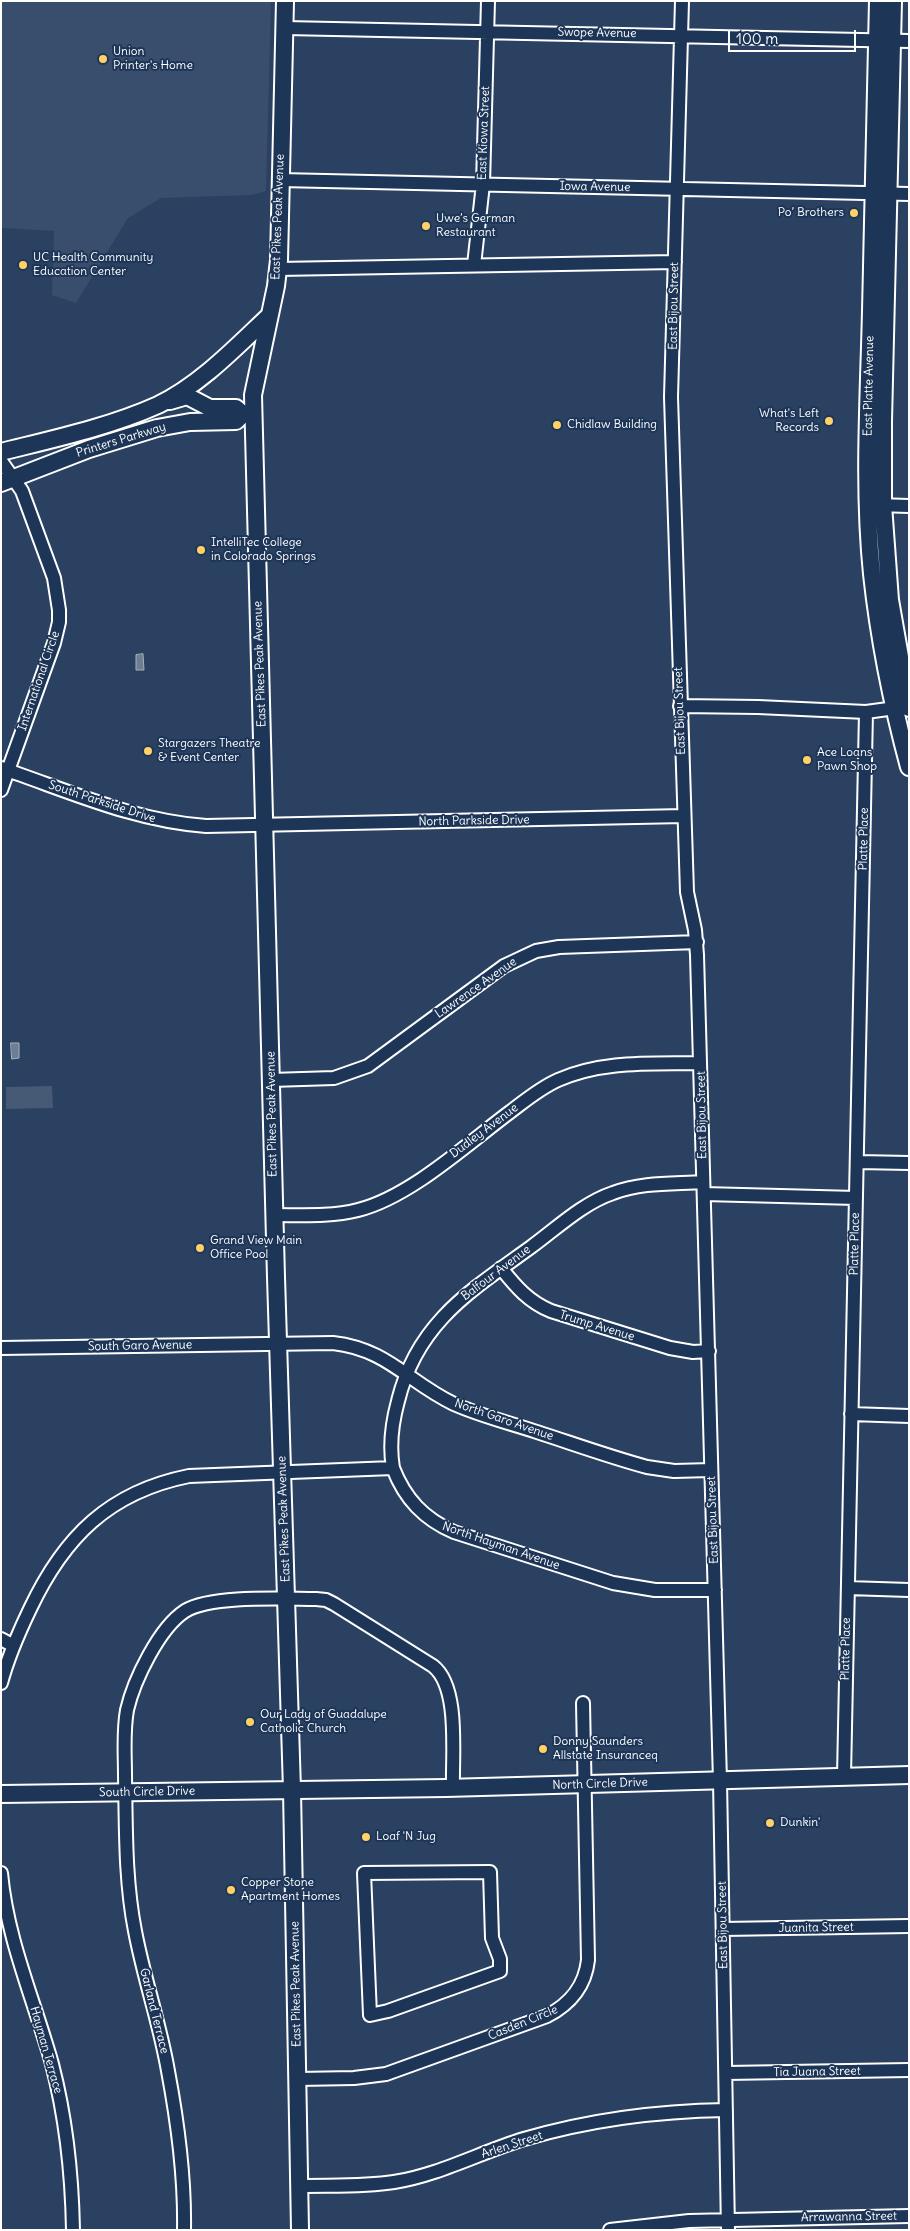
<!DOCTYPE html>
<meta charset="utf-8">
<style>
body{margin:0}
#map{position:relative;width:910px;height:2231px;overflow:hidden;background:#2a4161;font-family:Delius,sans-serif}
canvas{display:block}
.frame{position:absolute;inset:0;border:2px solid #fff;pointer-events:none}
.scale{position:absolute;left:728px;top:30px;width:128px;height:22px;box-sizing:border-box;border:2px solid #fff;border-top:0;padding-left:6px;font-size:15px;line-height:18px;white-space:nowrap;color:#fff;-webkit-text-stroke:4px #1d3557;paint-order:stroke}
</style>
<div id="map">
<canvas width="910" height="2231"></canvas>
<div class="frame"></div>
<div class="scale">100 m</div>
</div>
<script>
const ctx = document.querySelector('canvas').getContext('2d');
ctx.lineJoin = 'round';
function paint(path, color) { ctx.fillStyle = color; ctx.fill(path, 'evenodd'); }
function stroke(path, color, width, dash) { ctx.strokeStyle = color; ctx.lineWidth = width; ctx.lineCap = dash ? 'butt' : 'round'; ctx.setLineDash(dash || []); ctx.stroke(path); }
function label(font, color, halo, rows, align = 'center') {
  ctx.font = font + ' Delius,sans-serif'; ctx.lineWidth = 4; ctx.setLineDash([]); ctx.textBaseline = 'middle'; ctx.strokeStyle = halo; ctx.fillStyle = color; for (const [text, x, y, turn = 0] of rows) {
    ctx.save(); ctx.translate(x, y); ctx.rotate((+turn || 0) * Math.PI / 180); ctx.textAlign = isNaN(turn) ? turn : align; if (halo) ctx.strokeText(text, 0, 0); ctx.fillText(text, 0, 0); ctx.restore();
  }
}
const built = new Path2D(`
 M1,1H271L266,191L252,195L161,198L128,218L76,303L52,295L54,231L1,228Z`);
const green = new Path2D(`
 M52,1086L53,1108L6,1109V1087Z`);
const water = new Path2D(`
 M143,654L144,670H136V655Z
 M11,1043H19V1058L12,1059Z`);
const minor = new Path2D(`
 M682,1L671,397L687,892L695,930L697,955L720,1781L728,2230
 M285,28L909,41
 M280,180L909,194
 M474,265L483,184L488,1
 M278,269L675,262
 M1,461L22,491L54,578L59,610V622L54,643L1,790
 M876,505L909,506
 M680,706L758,707L866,712L903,707
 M1,768C69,791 134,821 206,826L684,816
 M271,1080L334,1078L368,1066L504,966L536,951L559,947L697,942
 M858,1162L909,1163
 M704,1194L856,1198
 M274,1215C302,1215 331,1217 358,1210C410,1197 467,1144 510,1112C526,1100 540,1088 558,1080C603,1060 652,1064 700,1063
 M501,1268C516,1287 529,1302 551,1311L670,1348L693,1352L709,1351
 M1,1348L333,1343C387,1349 408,1382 454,1404C481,1416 510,1423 537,1432C574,1444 610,1457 647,1467L674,1471L711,1470
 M851,1414L909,1416
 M393,1468C389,1445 392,1423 398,1401C417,1323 470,1291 531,1247C557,1228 583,1203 613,1193C642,1182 673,1184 703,1182
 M848,1588L909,1590
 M1,1639L12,1645
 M1,1683C8,1657 18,1634 30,1609C64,1537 109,1492 189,1476L393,1468C405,1499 424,1519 454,1532L613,1583L655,1590H715
 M844,1776L866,712
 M490,1872L492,1938L500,1959V1971L388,2011L370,2015L364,1873Z
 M1,1873C7,1939 34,2000 52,2064C66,2118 72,2174 73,2230
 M723,1929L909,1926
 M726,2073L909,2070
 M298,2079L354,2078L386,2074L547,2016C570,2004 585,1987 588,1960L583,1703
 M299,2186C330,2185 363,2187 394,2182C439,2175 481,2152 524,2139C589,2120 658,2111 726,2110
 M184,2230C185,2176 178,2124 168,2071C160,2024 144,1979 135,1931C125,1880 126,1828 125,1776C125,1754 123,1732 127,1710C134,1680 159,1628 185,1611C212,1595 283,1599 316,1599L326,1600L334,1604L433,1666C460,1687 452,1755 453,1788
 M610,2230L689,2221L909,2216`);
const major = new Path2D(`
 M285,1L279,260L276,286L253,395L276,1277L292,1790L300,2230
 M878,1C876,104 873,208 871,311C869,398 863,486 872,574C879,639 892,704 909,767
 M893,1L883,421V505L890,600L909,708
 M170,401L187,396L210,408H236L243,414H252
 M1,452C53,439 109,427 158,405C200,385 236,347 270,315
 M1,483L89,449L157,428L190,422L236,421L243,414
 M1,1794L446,1788L909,1775`);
const markers = [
 [103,59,5,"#ffd166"],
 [854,213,5,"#ffd166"],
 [426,226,5,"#ffd166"],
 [23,265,5,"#ffd166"],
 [829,421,5,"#ffd166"],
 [557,425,5,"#ffd166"],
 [201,550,5,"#ffd166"],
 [148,751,5,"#ffd166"],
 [807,760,5,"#ffd166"],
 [200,1248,5,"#ffd166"],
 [250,1722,5,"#ffd166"],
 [543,1749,5,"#ffd166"],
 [770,1823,5,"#ffd166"],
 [366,1837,5,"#ffd166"],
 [231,1890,5,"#ffd166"]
];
const streetNames = [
 ["Swope Avenue",597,33,1],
 ["East Kiowa Street",484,133,-88],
 ["Iowa Avenue",595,187,1],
 ["East Pikes Peak Avenue",278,217,-88],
 ["East Bijou Street",674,306,-89],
 ["East Platte Avenue",869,386,-89],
 ["Printers Parkway",121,440,-17],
 ["East Pikes Peak Avenue",260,664,-92],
 ["International Circle",39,681,-71],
 ["East Bijou Street",680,711,-92],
 ["South Parkside Drive",102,802,18],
 ["North Parkside Drive",474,821,-1],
 ["Platte Place",864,839,-89],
 ["Lawrence Avenue",476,988,-35],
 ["East Pikes Peak Avenue",272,1114,-91],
 ["East Bijou Street",702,1115,-91],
 ["Dudley Avenue",484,1131,-37],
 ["Platte Place",855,1244,-89],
 ["Balfour Avenue",496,1273,-37],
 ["Trump Avenue",597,1326,17],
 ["South Garo Avenue",140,1346,-1],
 ["North Garo Avenue",504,1420,19],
 ["East Pikes Peak Avenue",284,1519,-92],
 ["East Bijou Street",713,1520,-92],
 ["North Hayman Avenue",501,1546,19],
 ["Platte Place",846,1649,-89],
 ["North Circle Drive",600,1784,-2],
 ["South Circle Drive",147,1792,-1],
 ["East Bijou Street",723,1925,-91],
 ["Juanita Street",816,1928,-1],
 ["East Pikes Peak Avenue",296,1984,-91],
 ["Garland Terrace",154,2011,76],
 ["Casden Circle",523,2023,-22],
 ["Hayman Terrace",46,2050,74],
 ["Tia Juana Street",817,2072,-1],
 ["Arlen Street",512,2145,-18],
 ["Arrawanna Street",849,2217,-1]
];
const poiNames = [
 ["Union",113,52],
 ["Printer's Home",113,66],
 ["Po’ Brothers",844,213,"right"],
 ["Uwe’s German",436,219],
 ["Restaurant",436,233],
 ["UC Health Community",33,258],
 ["Education Center",33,272],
 ["What's Left",819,414,"right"],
 ["Records",819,428,"right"],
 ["Chidlaw Building",567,425],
 ["IntelliTec College",211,543],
 ["in Colorado Springs",211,557],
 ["Stargazers Theatre",158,744],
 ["& Event Center",158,758],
 ["Ace Loans",817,753],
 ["Pawn Shop",817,767],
 ["Grand View Main",210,1241],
 ["Office Pool",210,1255],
 ["Our Lady of Guadalupe",260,1715],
 ["Catholic Church",260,1729],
 ["Donny Saunders",553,1742],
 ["Allstate Insuranceq",553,1756],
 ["Dunkin'",780,1823],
 ["Loaf 'N Jug",376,1837],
 ["Copper Stone",241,1883],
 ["Apartment Homes",241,1897]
];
paint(built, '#394e6c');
paint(green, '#465975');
paint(water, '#6d7d92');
stroke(water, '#a7b1be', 1);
stroke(minor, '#fff', 16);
stroke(major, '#fff', 20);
stroke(minor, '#1d3557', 12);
stroke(major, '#1d3557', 16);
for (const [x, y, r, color] of markers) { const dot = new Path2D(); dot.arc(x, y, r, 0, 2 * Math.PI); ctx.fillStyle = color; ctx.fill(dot); stroke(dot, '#1d3557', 2); }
label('12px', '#fff', '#1d3557', streetNames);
label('12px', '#fff', '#1d3557', poiNames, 'left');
</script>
